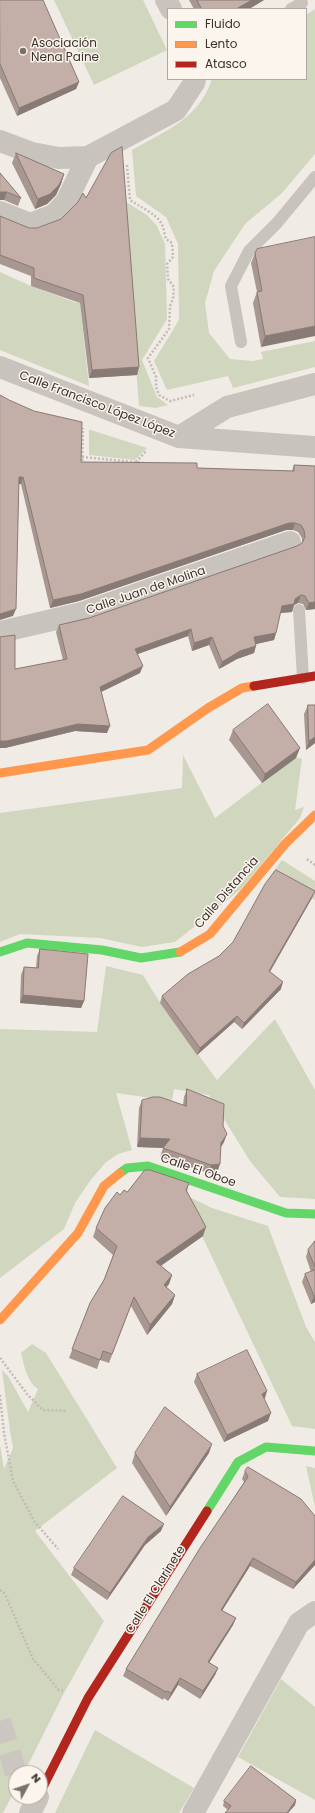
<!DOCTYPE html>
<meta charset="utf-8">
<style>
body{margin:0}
#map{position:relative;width:315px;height:1813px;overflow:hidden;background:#f0ebe5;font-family:Poppins,sans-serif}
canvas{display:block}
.legend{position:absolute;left:167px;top:8px;width:140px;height:72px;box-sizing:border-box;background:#fbf5ee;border:1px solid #aea6a0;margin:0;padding:5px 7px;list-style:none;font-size:12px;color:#3b302b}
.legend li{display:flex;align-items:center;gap:8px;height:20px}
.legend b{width:20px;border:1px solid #aea6a0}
.north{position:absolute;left:8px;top:1765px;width:40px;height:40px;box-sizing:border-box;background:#fbf5ee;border:1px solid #aea6a0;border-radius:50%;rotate:50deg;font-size:11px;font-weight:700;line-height:16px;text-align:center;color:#3b302b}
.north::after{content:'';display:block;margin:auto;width:14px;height:18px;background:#7a716c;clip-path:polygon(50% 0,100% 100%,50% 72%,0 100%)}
</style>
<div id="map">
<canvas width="315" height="1813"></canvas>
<ul class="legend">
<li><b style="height:5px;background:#63d668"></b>Fluido</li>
<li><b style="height:5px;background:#ff974d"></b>Lento</li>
<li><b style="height:5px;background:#b3261e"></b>Atasco</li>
</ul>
<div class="north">N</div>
</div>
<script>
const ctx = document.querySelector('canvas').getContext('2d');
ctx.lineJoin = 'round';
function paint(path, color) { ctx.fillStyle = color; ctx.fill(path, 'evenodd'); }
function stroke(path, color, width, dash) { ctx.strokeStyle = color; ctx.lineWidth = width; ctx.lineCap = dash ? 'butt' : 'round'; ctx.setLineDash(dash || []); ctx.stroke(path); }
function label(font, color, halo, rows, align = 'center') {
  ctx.font = font + ' Poppins,sans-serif'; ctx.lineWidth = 3; ctx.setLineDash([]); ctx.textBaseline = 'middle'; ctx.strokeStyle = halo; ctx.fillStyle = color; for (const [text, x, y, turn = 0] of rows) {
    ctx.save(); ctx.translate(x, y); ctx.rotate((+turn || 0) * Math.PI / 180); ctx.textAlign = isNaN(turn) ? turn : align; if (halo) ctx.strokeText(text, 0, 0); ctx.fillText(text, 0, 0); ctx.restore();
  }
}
const green = new Path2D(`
 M54,0H143L167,50L94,85Z
 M315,9V154L282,193L245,224L214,271L205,303L209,333L230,359L252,361L263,359L261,352L315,341V367L233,388L228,376L167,390L154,361L179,320L178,244L166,217L136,196L132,150C165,131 199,119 212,79H306V15Z
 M123,200L147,215L157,226L165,244L167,319L142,360L157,397L168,405L156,408L139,406Z
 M0,272L31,286L74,302L80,303L89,386L0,350Z
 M89,430H91L147,448L135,460L89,455Z
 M183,755L215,818L296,757L302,759L295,810L304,807L300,818L241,889L175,942L142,947L100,938L20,934L0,942V813L182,788Z
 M282,860L315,881V900L271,875Z
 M106,966L143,975L162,1006L217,1080L275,1019L315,1090V1199L280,1197L250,1161L209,1095L174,1089L172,1101L116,1093L132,1150L118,1154L105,1163L90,1181L75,1203L64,1229L0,1278V1029L97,1032Z
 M185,1195L212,1208L268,1226L306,1327L315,1342V1429L292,1426L193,1217Z
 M32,1344L46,1353L117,1468L35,1531L104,1621L63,1695L24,1773H16V1788L3,1813H0V1445L4,1469L13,1448L10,1431L2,1370L8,1376L28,1412L38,1389C27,1382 24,1365 21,1353Z
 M306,1466L315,1468V1507Z
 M281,1679L315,1707V1800L238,1757Z
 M95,1730L194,1788L179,1813H55Z`);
const primaryTunnel = new Path2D(`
 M0,1721L16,1773`);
const path = new Path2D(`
 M127,165L130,200C138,206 157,214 161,223C164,227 164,234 166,239L172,243L173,257L167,264L168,279L174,287L173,299L170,306L169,329L148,358L156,377V387L159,395L170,401L194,395
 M82,457L145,463
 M136,462L146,451
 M82,465L83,428
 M307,859L315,865
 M0,1358L27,1394L43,1410L66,1411
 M0,1395L4,1433L13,1481L34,1521L58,1549
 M0,1590L5,1594L33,1659L59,1690L63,1691`);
const lane = new Path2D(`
 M291,9L302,3
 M241,342L231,286L249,251L277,223L315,177
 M299,610L303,678`);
const street = new Path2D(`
 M166,0L171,9
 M0,141L32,153L59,158L88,157L176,110L194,83L195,79
 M0,212L30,224L54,215L66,202L88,157
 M0,367L179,437L315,447
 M179,437L227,407L315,384
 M0,632L82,613L290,542
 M30,1813L38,1797
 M193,1813L299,1623L315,1612`);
const fast = new Path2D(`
 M0,952L27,943L102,950L141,958L180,952
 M120,1173L127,1168L148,1166L286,1213L315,1214
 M207,1511L238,1462L266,1447L315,1451`);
const slow = new Path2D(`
 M0,773L148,750L208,708L242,688L254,686
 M180,952L210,934L285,844L315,815
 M0,1320L78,1233L104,1186L120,1173`);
const jam = new Path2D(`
 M254,686L315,676
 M40,1793L88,1698L207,1511`);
const wall = new Path2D(`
 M0,0L79,82L76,89L17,116L0,78Z
 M189,0H264L249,9H194Z
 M16,153L64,174L61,184L56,195L47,204L35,209L12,163Z
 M0,173L21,198L18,206L4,200Z
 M0,216L29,228H37L139,367L137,375L89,378L80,303L31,286V276L0,264Z
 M315,237L261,347L253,303L257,292L251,263L255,253Z
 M0,395L81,462L197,468L292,471L294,465L315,466V609L306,610L303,604L298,603L294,605L292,612L280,613L276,633L274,640L256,644L254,653L237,659L219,669L209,645L192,651L188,636L138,654L140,673L101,692L107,733L75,731L5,748L15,669L63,660L56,632L59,625L89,618L297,546L302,543V538L298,532L293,530H286L79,601L50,608L21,484H18L13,616Z
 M308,705H315V743L306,750L304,714Z
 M233,730L296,758L262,783L229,740Z
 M315,891L312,898L270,972L281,989L242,1029L234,1022L197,1055L160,1003L162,996L219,956Z
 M40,949L84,1001L81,1008L20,1003L21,975L24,967L36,968L37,956Z
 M187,1089L223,1126L224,1142L220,1148L217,1173H208L160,1157L163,1148L137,1147L139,1108L142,1100L183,1105L184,1097Z
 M189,1183L187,1191L203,1236L161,1266L172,1275L169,1284L166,1287L175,1295L172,1304L147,1335L131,1306L109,1363L100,1360L97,1369L69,1358L90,1303L104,1280L113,1255L93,1237L96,1228L120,1195L127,1192Z
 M315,1241V1302L311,1304L302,1282L305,1274L311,1272L306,1257L308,1250Z
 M197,1374L265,1398L264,1399L268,1421L224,1442L194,1382Z
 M135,1453H209L166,1516L132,1463Z
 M245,1471L315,1516V1565L293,1589L250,1566L222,1611L236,1618L233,1625L209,1663L218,1668L215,1675L200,1699L178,1685L168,1701L164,1698L163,1700L123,1676L126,1669L244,1482L242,1479Z
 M161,1531L145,1545L107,1600L71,1575L74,1568Z
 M296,1800L295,1805L288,1813H225L228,1810L223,1806L224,1801Z`);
const shadedWall = new Path2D(`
 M252,0H264L249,9H236Z
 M79,82L76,89L17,116L19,108Z
 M64,174L61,184L56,195L47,204L35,209L38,199Z
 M0,192H7L4,200H0Z
 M315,326V336L261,347L265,336Z
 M139,367L137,375L89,378L92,370Z
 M19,477H23L21,484L16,485Z
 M289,523H295L293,530H286L79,601L50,608L53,600Z
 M301,595L298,603L294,605L292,612L279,613L282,606L295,599Z
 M315,602V609L306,610L309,603Z
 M16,609L13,616L0,620V614Z
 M191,629L188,636L132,656L135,649Z
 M276,633L274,640L252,645L254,637Z
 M212,637L209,645L192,651L194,643Z
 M256,646L254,653L237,659L219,669L222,662L240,651Z
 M143,666L140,673L97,694L100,687Z
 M78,724L110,726L107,733L75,731L5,748H0V741Z
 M315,737V743L306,750L309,741Z
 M300,748L296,758L262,783L265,774Z
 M315,891L312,898L266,978L269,971Z
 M283,982L281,989L242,1029L244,1023Z
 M23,995L84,1001L81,1008L20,1003Z
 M237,1016L234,1022L197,1055L200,1048Z
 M227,1134L224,1142L218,1152L221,1143Z
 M140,1138L170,1139L167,1148L137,1147Z
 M220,1164L217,1173H208L211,1165Z
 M206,1227L203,1236L153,1271L156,1262Z
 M172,1275L169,1284L161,1294L164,1285Z
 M175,1295L172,1304L147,1335L150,1325Z
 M314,1296H315V1302L311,1304Z
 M267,1391L265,1398L259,1401L262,1394Z
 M271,1413L268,1421L224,1442L227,1435Z
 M212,1444L209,1453L166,1516L170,1507Z
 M164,1524L161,1531L145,1545L107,1600L110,1593L148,1537Z
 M253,1558L250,1566L218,1617L221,1610Z
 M315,1560V1565L293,1589L296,1582Z
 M236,1618L233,1625L205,1669L208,1662Z
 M218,1668L215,1675L200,1699L203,1691Z
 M180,1678L178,1685L168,1701L171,1693Z
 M296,1800L295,1805L288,1813H287Z`);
const building = new Path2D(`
 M0,0H43L79,82L19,108L0,64Z
 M197,0H252L236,9H202Z
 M122,147L139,367L92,370L83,295L34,278V268L0,255V216L29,228H37L61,219L78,202L83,193L86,198L111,153Z
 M16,153L64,174L59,185L50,194L38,199Z
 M0,173L21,198L7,192H0Z
 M315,237V326L265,336L257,292L262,291L255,253L257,249Z
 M0,395L9,400L34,411L82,422L81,462L197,463V468L294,471V465L315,466V602L309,603L305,596L301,595L295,599L294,604L282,606L276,633L254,637L256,646L240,651L222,662L212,637L194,643L191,629L135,649L143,666L100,687L110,726L78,724L7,741H0V637L15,635V669L67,659L59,625L89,618L297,546L302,543L305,537L304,530L301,525L295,523H289L81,594L53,600L23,477H19L16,609L0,614Z
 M268,704L300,748L265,774L233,730Z
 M308,705H315V737L309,741Z
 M276,870L315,891L269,971L283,982L244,1023L237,1016L200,1048L162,996L188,974L219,956L233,942L265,884Z
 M40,949L88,954L84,1001L23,995L24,967L38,968Z
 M187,1089L224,1104L223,1126L227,1134L221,1143L220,1164L211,1165L163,1148L170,1139L140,1138L142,1100L153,1097H160L186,1106Z
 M145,1170H150L189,1183L186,1190L206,1227L156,1262L172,1275L164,1285L175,1295L150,1325L134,1297L112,1354L103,1351L100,1360L72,1349L90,1303L104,1280L117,1246L96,1228L105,1208L117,1192L120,1195L124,1190L127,1192Z
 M315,1241V1267L308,1250Z
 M315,1270V1296H314L305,1274Z
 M247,1350L267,1391L262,1394L271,1413L227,1435L197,1374Z
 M165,1407L212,1444L170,1507L135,1453Z
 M248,1467L301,1499L315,1516V1560L296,1582L253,1558L221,1610L236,1618L208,1662L218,1668L203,1691L180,1678L171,1693L167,1691L166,1692L126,1669L200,1548L248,1477L245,1471Z
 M123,1496L164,1524L148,1537L110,1593L74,1568Z
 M251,1766L296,1800L287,1813H225L231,1806L224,1801Z`);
const markers = [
 [23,51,4,"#7a716c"]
];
const poiNames = [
 ["Asociación",31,44],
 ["Nena Paine",31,58]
];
const streetNames = [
 ["Calle Francisco López López",97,405,21],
 ["Calle Juan de Molina",146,591,-19],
 ["Calle Distancia",227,893,-49],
 ["Calle El Oboe",198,1171,19],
 ["Calle El Clarinete",156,1590,-58]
];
paint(green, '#d1d6bf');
stroke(primaryTunnel, '#ccc6c0', 22, [22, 11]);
stroke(path, '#c2bbb6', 2.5, [2, 2]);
stroke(lane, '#c9c3be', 12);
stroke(street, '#c9c3be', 22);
stroke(fast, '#63d668', 9);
stroke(slow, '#ff974d', 9);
stroke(jam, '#b3261e', 9);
paint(wall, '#a89690');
paint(shadedWall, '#887a75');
paint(building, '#c3afa7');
stroke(building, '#887a75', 1);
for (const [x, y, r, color] of markers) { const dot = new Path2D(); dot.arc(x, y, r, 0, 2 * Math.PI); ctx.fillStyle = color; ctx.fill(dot); stroke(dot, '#fbf5ee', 1.5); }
label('12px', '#3b302b', '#fbf5ee', poiNames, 'left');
label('12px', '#3b302b', '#fbf5ee', streetNames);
</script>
